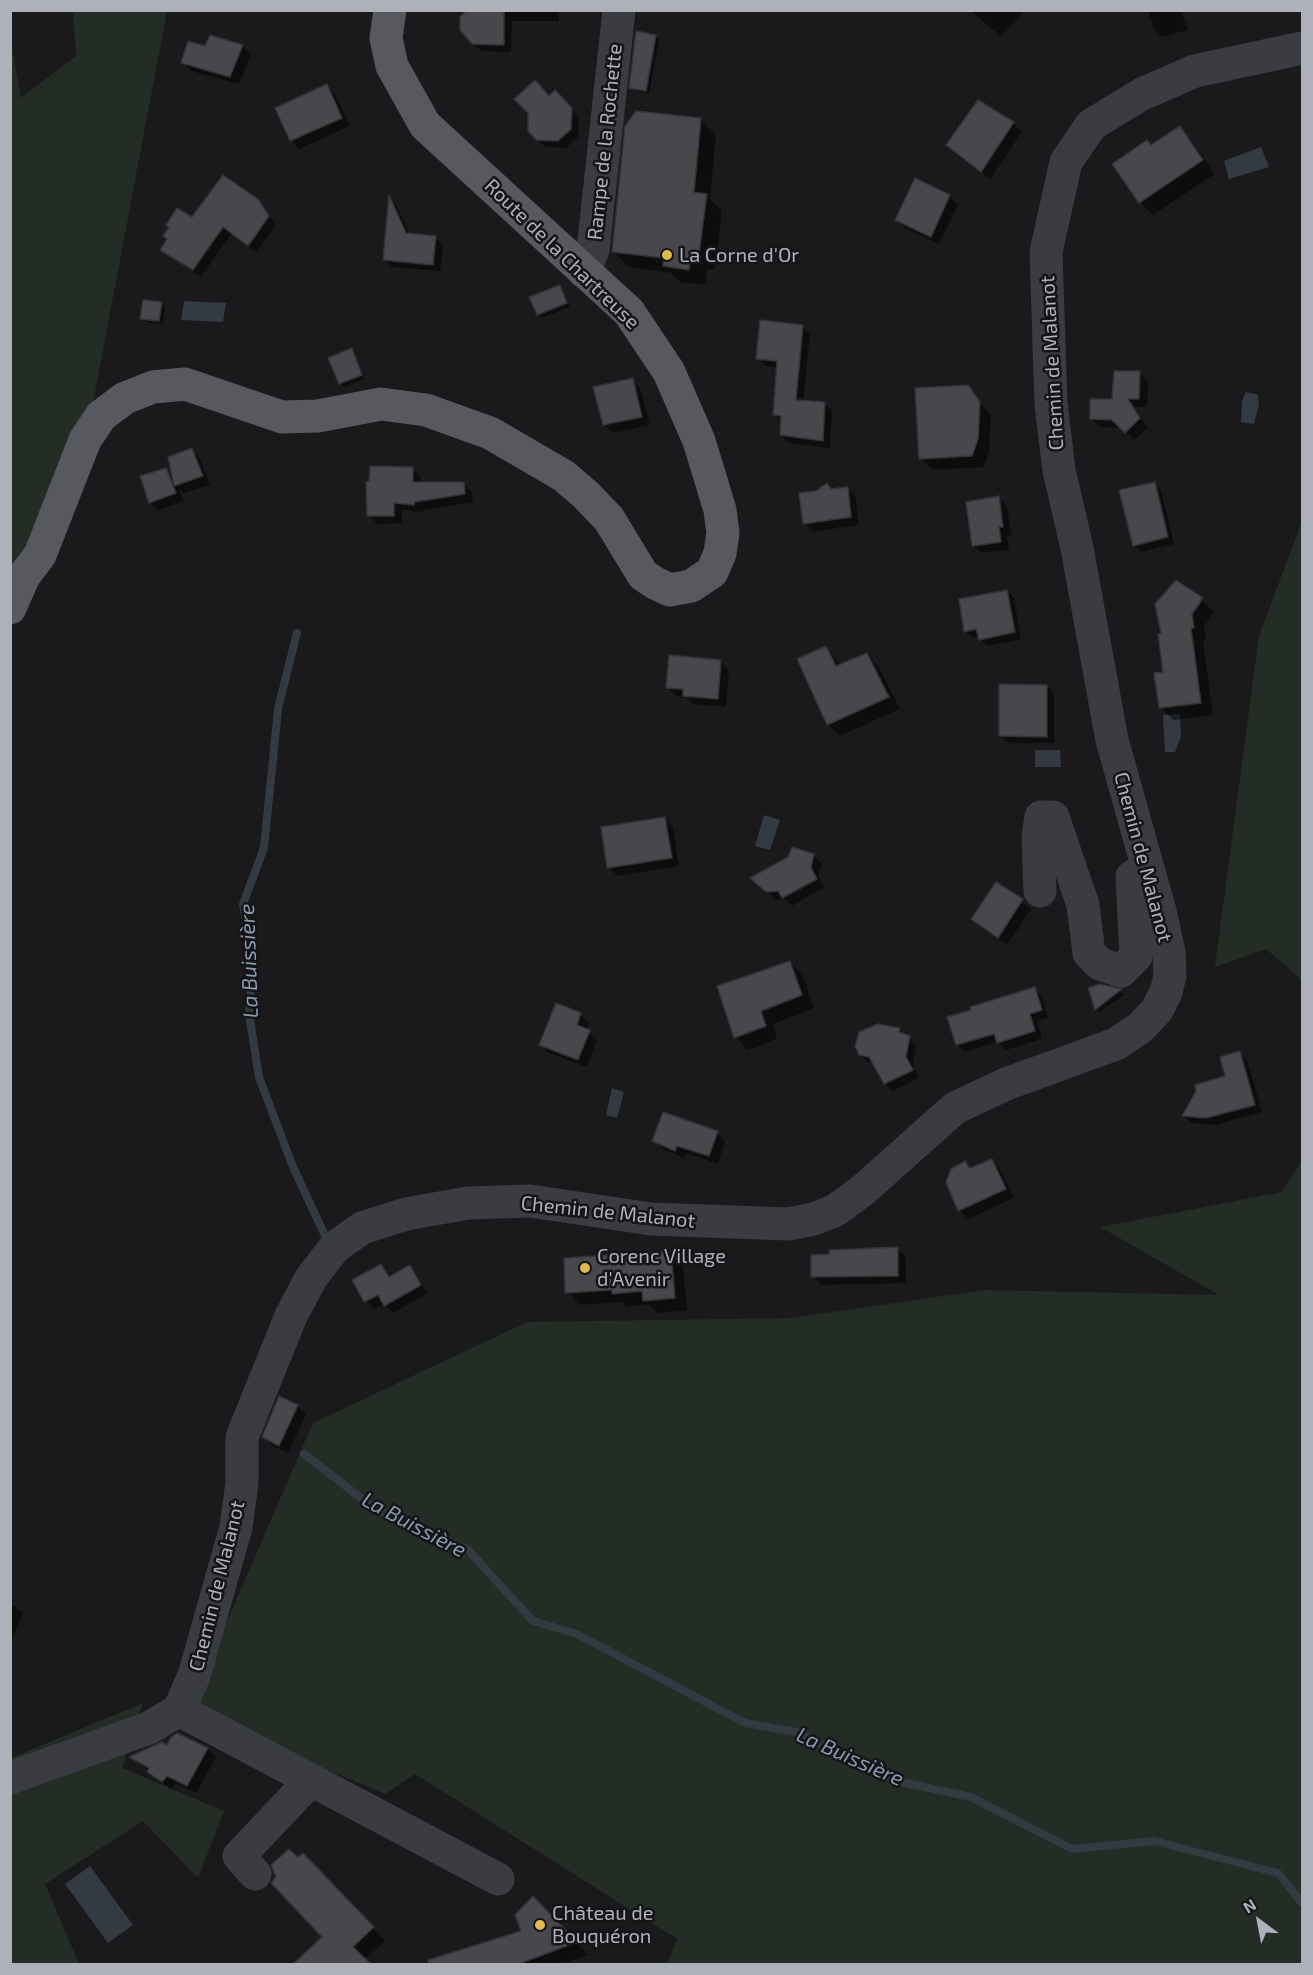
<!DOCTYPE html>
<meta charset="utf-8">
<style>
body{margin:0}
#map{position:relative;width:1313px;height:1975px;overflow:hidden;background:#1a1a1c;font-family:"Exo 2",sans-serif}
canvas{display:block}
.frame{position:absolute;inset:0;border:12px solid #aeb1ba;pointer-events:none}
.north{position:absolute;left:1229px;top:1891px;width:60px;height:60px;-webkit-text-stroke:4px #151517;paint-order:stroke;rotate:328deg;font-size:16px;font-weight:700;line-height:24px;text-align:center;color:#aeb1ba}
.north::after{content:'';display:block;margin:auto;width:21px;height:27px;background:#aeb1ba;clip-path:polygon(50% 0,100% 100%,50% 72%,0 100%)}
</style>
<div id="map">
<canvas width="1313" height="1975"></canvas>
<div class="frame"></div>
<div class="north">N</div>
</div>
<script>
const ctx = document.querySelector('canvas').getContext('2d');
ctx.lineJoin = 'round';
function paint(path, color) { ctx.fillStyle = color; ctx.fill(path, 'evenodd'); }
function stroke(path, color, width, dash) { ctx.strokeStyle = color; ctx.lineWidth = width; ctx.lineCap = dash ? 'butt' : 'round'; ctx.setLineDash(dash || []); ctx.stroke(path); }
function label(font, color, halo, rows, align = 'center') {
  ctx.font = font + ' "Exo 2",sans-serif'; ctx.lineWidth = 5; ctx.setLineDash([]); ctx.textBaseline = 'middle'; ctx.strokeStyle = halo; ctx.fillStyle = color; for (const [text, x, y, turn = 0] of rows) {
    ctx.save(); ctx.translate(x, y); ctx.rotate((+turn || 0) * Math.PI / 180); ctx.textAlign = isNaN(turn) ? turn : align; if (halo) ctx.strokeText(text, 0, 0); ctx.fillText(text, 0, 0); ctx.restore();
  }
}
const green = new Path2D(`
 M73,11H167L93,403L10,581V36L21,98L76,56Z
 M1302,521V980L1266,949L1215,967L1259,636Z
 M1302,1160V1964H667L677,1939L415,1774L385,1794L188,1711L313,1423L527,1322L790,1318L984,1290L1219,1295L1100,1227L1282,1192Z
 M143,1703L122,1768L224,1811L198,1878L143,1821L45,1884L79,1964H11V1758Z`);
const water = new Path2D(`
 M1261,147L1269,167L1229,179L1224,161Z
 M184,301L226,303L223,322L181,320Z
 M1246,392L1258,395L1259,404L1254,424L1241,422L1242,401Z
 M1180,714L1181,736L1175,752H1165L1163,715Z
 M1035,750H1060L1061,767H1035Z
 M764,815L780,820L770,850L755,846Z
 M612,1088L624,1092L617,1118L606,1115Z
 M90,1866L133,1925L108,1943L65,1884Z`);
const shadow = new Path2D(`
 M469,10H559V21H512L511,52L481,51L473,43Z
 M970,10H1025L1000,36Z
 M1148,10H1181L1188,30L1162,37L1154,29Z
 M211,36L243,46L251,54L239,84L191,71L183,62L206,48Z
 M655,36L659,40L649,94L635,91L631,87Z
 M327,86L335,94L350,126L299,149L291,140Z
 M555,92L579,117L578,137L566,148L546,147L537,139L550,98Z
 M978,102L1013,123L1022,132L990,179L948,145Z
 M700,119L716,135L710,199L722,211L715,269H707L705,285L680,282L671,273L629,267L613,251Z
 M1179,128L1192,141L1215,174L1153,215L1140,202Z
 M949,196L958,205L939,244L905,228L897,220Z
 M390,199L396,205L410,235L435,238L443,245L440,271L392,267L384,259Z
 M257,200L276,225L256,252L231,234L201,277L162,250L168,240L192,219Z
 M559,287L570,307L542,318L538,315Z
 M162,303L165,307L163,324L146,322L142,318Z
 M802,326L810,334L803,402L825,404L832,411L830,448L789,443L781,435L782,422L774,415L778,367L766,366L758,358Z
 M351,350L365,379L344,387L340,383Z
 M1139,372L1148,381L1147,407H1134L1148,428L1134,440L1122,428L1100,427L1091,419L1113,401Z
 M632,379L640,388L650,425L613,433L605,425Z
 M967,387L991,415L989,451L984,467L933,470L921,459Z
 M192,450L200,459L210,485L183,493L178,488L184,501L158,510L150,502L165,470L174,478Z
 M412,468L421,477V484H464L472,492L473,502L423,510L422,512L402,510V523L377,524L369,515Z
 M1154,483L1161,490L1174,544L1141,552L1134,545Z
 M827,485L833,490L848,489L856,497L858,525L813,532L805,523L817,492Z
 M998,498L1007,506L1011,535H1007L1009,550L982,553L973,545Z
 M1007,591L1014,598L1021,639L987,646L979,637L973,638L966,631Z
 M1202,600L1214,612L1204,627L1206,640L1203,641L1213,715L1173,720L1160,707L1165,673L1160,635Z
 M826,647L841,666L867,654L879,667L900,709L840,736L828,724Z
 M720,661L729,670L726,707L693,704L685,696H676L668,687Z
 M1047,686L1054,694V743H1008L1001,735Z
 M665,818L673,827L679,866L617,876L609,867Z
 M813,855L822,864L818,876L824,887L792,906L785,899L776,900L761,886Z
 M996,884L1031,909L1007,945L973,919Z
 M790,962L802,975L814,1008L773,1024L777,1039L748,1050L736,1037Z
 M1100,985L1125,994L1100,1012L1096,1009Z
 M1034,988L1042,996L1048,1018L1037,1021L1042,1039L1006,1050L998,1042L965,1052L957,1045L949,1018Z
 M580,1015L589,1023L586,1030L597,1040L587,1067L549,1053L541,1045Z
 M899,1030L916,1045L913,1066L919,1078L893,1091L885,1084L874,1063L868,1062L860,1054Z
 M1240,1053L1247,1060L1262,1112L1215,1125L1192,1123L1184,1116L1227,1077Z
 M717,1133L725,1141L718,1164L686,1153L684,1158L663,1149L654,1141Z
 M992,1161L1000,1169L1014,1198L968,1219L960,1210L947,1182Z
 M898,1249L906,1257V1283L821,1285L813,1277Z
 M670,1252L683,1265L687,1310L657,1313L649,1304L627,1307L622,1302L580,1305L567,1292Z
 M381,1266L391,1277L410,1267L428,1293L393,1313L384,1304L374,1309L366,1301L354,1281Z
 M297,1406L306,1414L288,1453L272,1446L264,1437Z
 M10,1603L23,1613L10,1644Z
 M177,1735L208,1749L216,1757L196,1793L176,1783L171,1789L132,1758L167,1747Z
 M298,1859L315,1867L385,1941L364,1960L324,1937L278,1878Z
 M546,1911L588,1955L562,1964H461L523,1932Z`);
const stream = new Path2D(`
 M297,633L278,709L264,848L243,904L253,961L249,1014L259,1077L293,1167L328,1242
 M304,1454L374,1508L468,1550L533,1621L577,1634L745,1723L797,1732L896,1781L971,1797L1072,1849L1154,1841L1278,1873L1302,1903`);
const building = new Path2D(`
 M467,10H504V45L472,44L460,30V17Z
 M636,31L656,35L646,91L629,88Z
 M210,35L243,45L230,77L181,63L188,41L205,46Z
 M535,80L549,96L555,90L572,108L571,129L558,141L536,140L528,131V113L514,99Z
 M327,84L342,118L290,141L275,108Z
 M978,100L1014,122L981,172L946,145Z
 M636,111L701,118L694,192L707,194L699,254L691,253L689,270L663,266L664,258L612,252L625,126Z
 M1180,126L1203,160L1139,203L1112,164L1147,140L1151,145Z
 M223,175L258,199L269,216L248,246L223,227L193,270L160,250L167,239L163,236L169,227L166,225L177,208L192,217Z
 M915,178L950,195L931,237L895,220Z
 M389,195L406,233L436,236L433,265L383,260Z
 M560,285L567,303L537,315L529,297Z
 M143,300L162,302L159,321L140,319Z
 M760,320L803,325L796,400L825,402L823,441L780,435L781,416L773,415L777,361L756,359Z
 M352,348L362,375L339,384L328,358Z
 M1114,371H1140L1139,399H1128L1140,418L1125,433L1112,420L1090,419V399H1112Z
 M633,378L642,417L603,425L593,387Z
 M968,385L980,402L978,439L972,456L919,459L915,388Z
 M192,448L203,476L174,486L168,457Z
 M370,466L413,467V482H464L465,494L415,502L414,505L394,503V516H367L366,482H369Z
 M166,468L176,493L149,503L140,476Z
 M1155,482L1168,537L1133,546L1119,490Z
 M827,483L831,489L848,487L851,517L803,524L799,493L816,491Z
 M999,496L1003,527H999L1001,542L972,546L966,502Z
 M1176,580L1203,598L1192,614L1194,628H1191L1201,703L1159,708L1154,673L1163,672L1158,634L1161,633L1155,604Z
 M1007,590L1015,632L979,640L976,629L964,632L959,599Z
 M826,646L836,666L867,653L889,697L827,725L797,659Z
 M669,655L721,660L718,699L683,696V689L666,688Z
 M999,684L1047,685V737L999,736Z
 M665,817L672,858L607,868L601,827Z
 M792,847L814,854L811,867L817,879L782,898L778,891L766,892L750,878L788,857Z
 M996,882L1023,899L998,938L971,919Z
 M790,961L802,995L761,1011L766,1026L734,1038L717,986Z
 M1100,984L1122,989L1095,1010L1088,988Z
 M1035,987L1042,1010L1030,1014L1035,1031L997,1043L994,1034L956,1045L947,1017L971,1010L970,1007Z
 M556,1003L581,1013L577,1025L590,1030L578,1060L539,1045Z
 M878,1024L900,1028L899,1032L910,1036L906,1057L913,1070L884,1084L869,1057L859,1055L855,1046L859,1032Z
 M1240,1051L1255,1105L1206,1118L1182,1116L1196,1091L1195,1085L1225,1076L1220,1057Z
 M663,1112L718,1131L709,1156L677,1146L675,1151L652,1141Z
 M992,1159L1006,1189L958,1211L946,1182L951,1169L965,1161L970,1168Z
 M898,1247V1276L811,1277V1255L830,1254L829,1250Z
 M671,1251L675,1298L643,1301L642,1291L612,1294V1290L565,1293L564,1258Z
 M381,1264L389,1277L410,1265L421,1285L384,1306L378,1295L364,1302L352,1280Z
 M279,1396L298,1405L279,1446L262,1437Z
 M177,1733L208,1748L187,1786L167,1776L162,1782L147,1772L149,1768L129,1757L162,1742L167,1745L171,1737Z
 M289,1849L298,1857L303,1853L374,1927L353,1947L372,1965H292L322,1937L271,1883L276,1877L271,1865Z
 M533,1896L577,1942L516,1965H429L428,1960L521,1931L515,1915Z`);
const minor = new Path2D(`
 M584,272L593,250L619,10
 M1040,891L1038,836L1041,817H1053L1083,905L1089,953L1100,964L1121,971L1136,956L1132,877L1146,868
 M179,1710L498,1879
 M10,1778L149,1728L179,1710L194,1676L236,1527L242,1483V1437L291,1316L311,1278L335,1247L362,1228L406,1214L468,1203L530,1201L651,1219L788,1224L814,1219L836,1210L863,1190L955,1108L1006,1084L1116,1044L1141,1027L1157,1010L1166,992L1170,976L1169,952L1160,911L1112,740L1077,548L1059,470L1051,404L1046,252L1066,162L1091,125L1142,94L1195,71L1302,48
 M255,1874L239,1856L311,1780`);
const major = new Path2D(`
 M10,608L24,576L40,555L85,440L101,416L125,398L153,387L185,384L282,417L318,416L381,404L426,410L490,433L564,476L586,495L609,519L643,575L655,583L670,590L691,586L712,572L720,553L723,533L720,510L699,441L669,372L629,312L425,125L392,66L386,38L390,10`);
const markers = [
 [667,255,6,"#e1b94d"],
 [585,1268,6,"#e1b94d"],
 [540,1925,6,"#e1b94d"]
];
const streetNames = [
 ["Rampe de la Rochette",605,142,-84],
 ["Route de la Chartreuse",562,254,44],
 ["Chemin de Malanot",1052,363,-93],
 ["Chemin de Malanot",1143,857,75],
 ["Chemin de Malanot",608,1212,6],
 ["Chemin de Malanot",217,1586,-76]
];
const poiNames = [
 ["La Corne d'Or",679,255],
 ["Corenc Village",597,1256],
 ["d'Avenir",597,1279],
 ["Château de",552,1913],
 ["Bouquéron",552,1936]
];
const waterNames = [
 ["La Buissière",249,961,-92],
 ["La Buissière",414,1525,28],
 ["La Buissière",850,1757,24]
];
paint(green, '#242c26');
paint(water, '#333a41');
paint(shadow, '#0007');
stroke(stream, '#333a41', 8);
paint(building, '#47474c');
stroke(building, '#343438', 1.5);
stroke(minor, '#3b3c41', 33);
stroke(major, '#58595f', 33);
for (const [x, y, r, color] of markers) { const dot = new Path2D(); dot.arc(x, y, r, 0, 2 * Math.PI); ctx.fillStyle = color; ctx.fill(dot); stroke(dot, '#151517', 2); }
label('20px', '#aeb1ba', '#151517', streetNames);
label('20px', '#aeb1ba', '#151517', poiNames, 'left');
label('italic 21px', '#899cb1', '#151517', waterNames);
</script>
